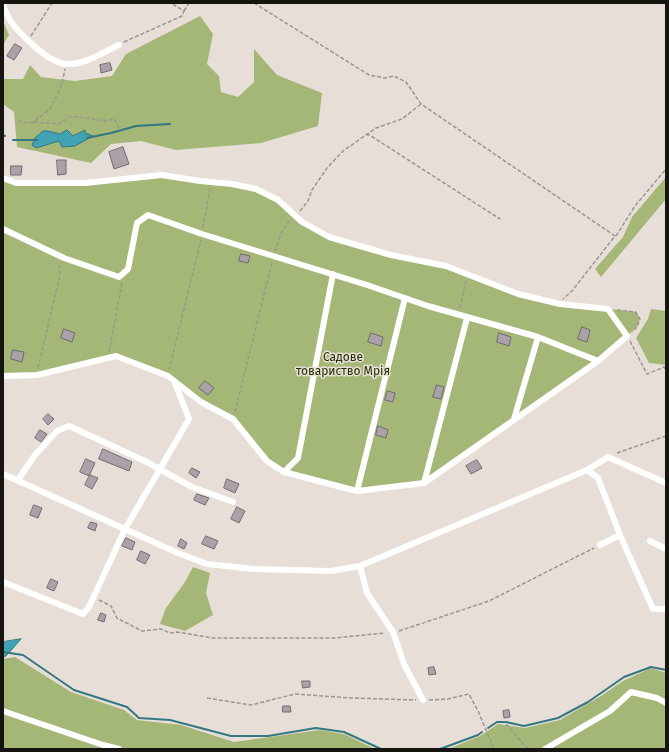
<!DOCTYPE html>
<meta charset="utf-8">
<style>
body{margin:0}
#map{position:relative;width:669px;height:752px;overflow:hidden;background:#e7dfd7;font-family:"Fira Sans",sans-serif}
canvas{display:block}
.frame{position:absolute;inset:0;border:4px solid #161411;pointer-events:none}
</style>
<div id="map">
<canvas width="669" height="752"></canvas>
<div class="frame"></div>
</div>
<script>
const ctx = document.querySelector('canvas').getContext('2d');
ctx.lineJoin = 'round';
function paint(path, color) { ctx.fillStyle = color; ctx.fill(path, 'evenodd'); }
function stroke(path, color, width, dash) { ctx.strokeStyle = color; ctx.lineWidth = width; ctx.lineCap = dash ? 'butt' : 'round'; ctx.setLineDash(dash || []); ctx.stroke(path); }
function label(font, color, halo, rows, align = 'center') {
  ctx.font = font + ' "Fira Sans",sans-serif'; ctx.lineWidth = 3; ctx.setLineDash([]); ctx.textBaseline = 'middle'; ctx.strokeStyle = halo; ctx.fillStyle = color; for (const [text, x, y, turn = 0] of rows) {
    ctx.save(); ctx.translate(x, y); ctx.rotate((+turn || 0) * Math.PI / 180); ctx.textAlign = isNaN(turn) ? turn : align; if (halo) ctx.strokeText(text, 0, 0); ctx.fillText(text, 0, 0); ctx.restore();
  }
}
const green = new Path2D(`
 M200,16L213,34L207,64L219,76L221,92L238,97L254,82V49L277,75L322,93L318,126L261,143L176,150L141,141L111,144L91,163L17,147L14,112L3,104V79H23L30,65L41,77L75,81L112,76L126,54Z
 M3,21L9,35L3,45Z
 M162,175L232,184L278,200L302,222L329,237L446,266L518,294L583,306L636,312L640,319L637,327L598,361L424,483L357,491L284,472L267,461L233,419L201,402L168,376L117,356L37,375H3V178L16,183H85Z
 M666,177V199L601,277L595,269L623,237L632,217Z
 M651,309L666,311V365L649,363L636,338L648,319Z
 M193,567L210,573L206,593L213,615L185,631L160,624L166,608L185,582Z
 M15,657L71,692L124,710L137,720L181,725L234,742L320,730L344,734L375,749H3V659Z
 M651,668L666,673V749H448L480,736L498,724L525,728L560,720L601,696L623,681Z`);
const water = new Path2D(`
 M67,130L73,136L85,130V133L93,136L75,146L62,147L59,141L36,148L32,145L35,138L43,131H48L60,134Z
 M21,639L6,656L3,657V642Z`);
const stream = new Path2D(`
 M3,135L5,136
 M87,138L111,133L136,126L170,124
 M13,140H37
 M3,652L23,655L74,690L127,707L139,718L170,720L231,736H268L316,728L344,732L381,749
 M488,728L497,722H506L524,726L558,718L588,702L624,677L651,667L666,670
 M440,749L478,735L482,732`);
const building = new Path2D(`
 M15,44L22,48L14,60L7,56Z
 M110,63L112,70L101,73L100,65Z
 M123,147L129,164L114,169L109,152Z
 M57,160H66V174L58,175Z
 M11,166H22L21,175H11Z
 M241,254L250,256L248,263L239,261Z
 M582,327L590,330L587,342L578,339Z
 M64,329L75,333L72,342L61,338Z
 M371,333L383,337L381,346L368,342Z
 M499,333L511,337L509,346L497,342Z
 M13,350L24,352L22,362L11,359Z
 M205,381L214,388L208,395L199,388Z
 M437,385L444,387L441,399L433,397Z
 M388,391L395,393L393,402L385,400Z
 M48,414L54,419L48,425L43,419Z
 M378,426L388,430L386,438L376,435Z
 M40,430L47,434L41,442L35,438Z
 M103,449L132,462L129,471L99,459Z
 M86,459L95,463L89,476L80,472Z
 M477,460L482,468L471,474L466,466Z
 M192,468L200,472L196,478L189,473Z
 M90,475L98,478L92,489L85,485Z
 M227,479L239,484L235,493L224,488Z
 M197,494L209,498L205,505L194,500Z
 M34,505L42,508L38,518L30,515Z
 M237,507L245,511L239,523L231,519Z
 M91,522L97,524L95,531L88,528Z
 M206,536L218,541L214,549L202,544Z
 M126,538L135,542L132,550L122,546Z
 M181,539L187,543L184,549L178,546Z
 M141,551L150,555L145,564L137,560Z
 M51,579L58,582L54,591L47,588Z
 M101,613L106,615L104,622L98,620Z
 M434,667L436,674L429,675L428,668Z
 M302,681H310V687L303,688Z
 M283,706H290L291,712H283Z
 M509,710L510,717L504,718L503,711Z`);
const path = new Path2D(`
 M254,3L369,75L385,78L394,76L406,82L421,104L615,236L572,291L563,299
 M184,11L189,3
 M31,36L52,3
 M124,42L182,16L184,11L171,3
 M18,121L29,123L34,122L51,108L62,84L65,69
 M34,122L59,124L71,116L107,121L114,119L120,129
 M366,134L371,136L500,219
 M300,211L308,201L312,190L327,168L343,151L376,128L402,119L421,104
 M203,228L210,188
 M616,236L635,206L666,169
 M275,251C279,240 282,227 292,219
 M460,308L466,280
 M617,310L636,312L640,319L637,327L632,332
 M630,341L647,374L664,367L666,370
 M109,352L122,283
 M38,368L60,275L59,267L61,262
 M169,370L201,240
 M235,412L272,262
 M617,453L666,436
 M99,600L111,606L117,618L142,631L161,629L170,633L177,632L213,638H334L385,633
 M399,631L489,601L594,548
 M207,698L251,705L295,694L351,698L416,700
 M429,700L448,699L469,694L478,711L494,749
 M506,724L528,749`);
const street = new Path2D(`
 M3,6C6,12 8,18 12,23C22,36 50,64 67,64C85,65 103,52 119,45
 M3,178L16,183H85L162,175L200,181L232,184L256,189L278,200L302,222L329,237L391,255L446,266L518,294L560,304L608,309L627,336L598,361L424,483L357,491L284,472L267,461L233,419L201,402L168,376L116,356L37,375L3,376
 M3,229L64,258L119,277L128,269L137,223L148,215L202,234L367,285L428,306L538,337L598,361
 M514,419L538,337
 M587,470L598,478L620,535L653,609H666
 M284,472L298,458L333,274
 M3,474L178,553L207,564L254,569L331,571L360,566L587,470L608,457L666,483
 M18,480L35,455L57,431L69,426L145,461L192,487L233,502
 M424,483L467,318
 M357,491L405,298
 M650,541L666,549
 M600,545L620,535
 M360,566L367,593L393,632L404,664L423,700
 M3,582L83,614L89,607L125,529L189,419L175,383
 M3,711L103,745L119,749
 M545,749L610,711L631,692L657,698L666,703`);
const parkNames = [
 ["Садове",343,358],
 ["товариство Мрія",343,372]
];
paint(green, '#a4b776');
paint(water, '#40a2b2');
stroke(water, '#337782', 1);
stroke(stream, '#337782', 2);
paint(building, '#aba2a9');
stroke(building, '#716a70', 1);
stroke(path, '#9b968f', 1.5, [4, 2]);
stroke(street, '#fff', 6);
label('12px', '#263100', '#e7dfd7', parkNames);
</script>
